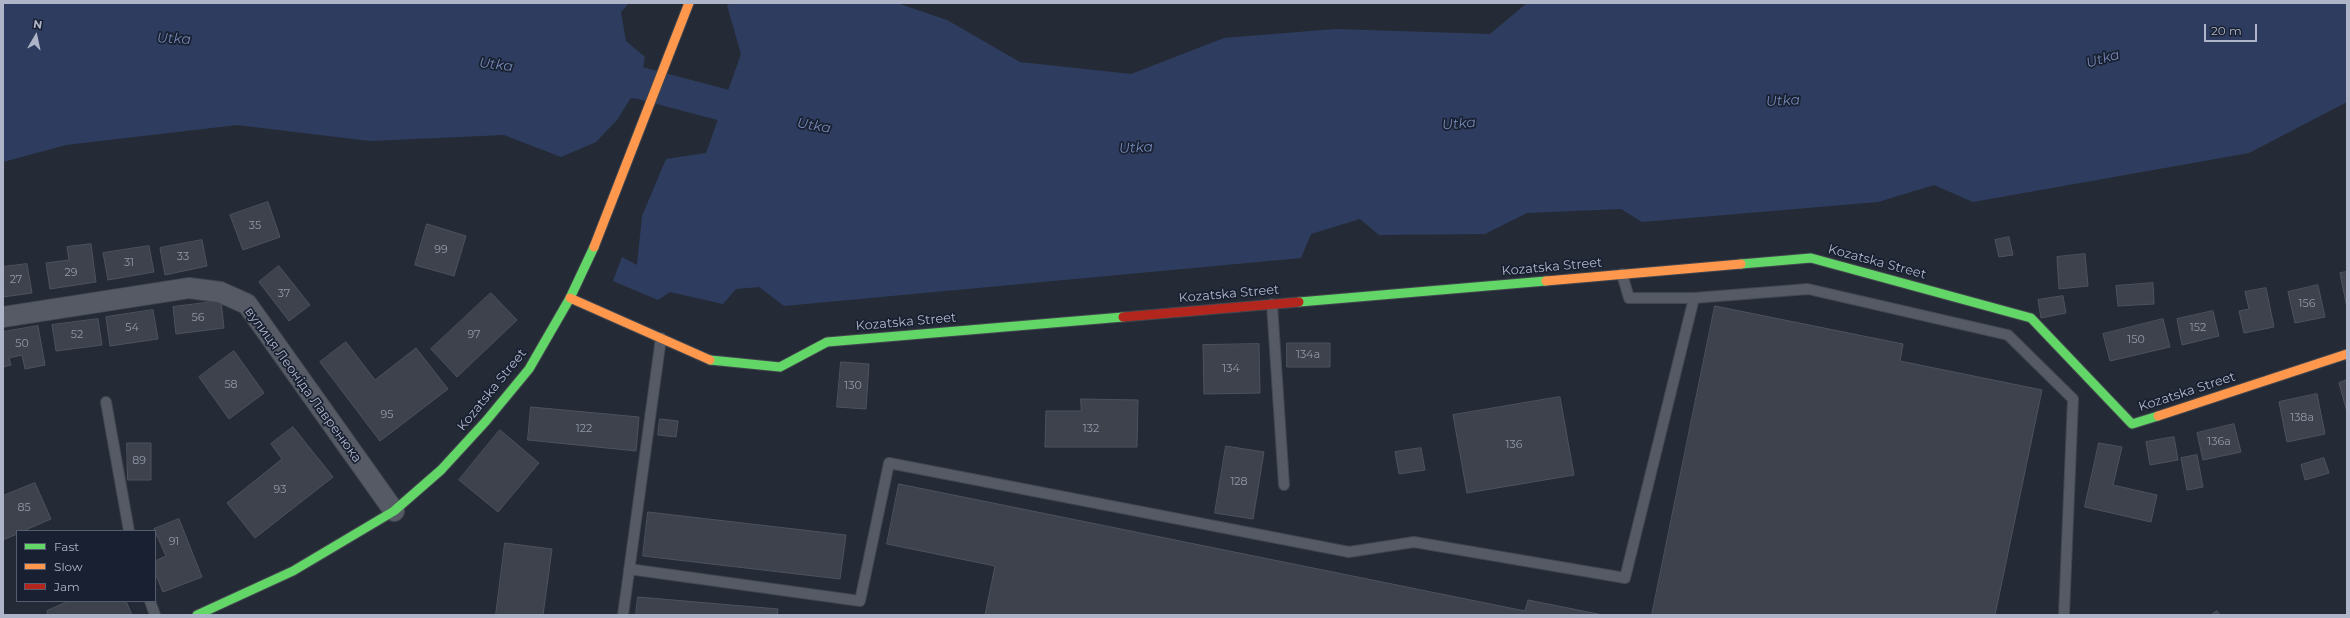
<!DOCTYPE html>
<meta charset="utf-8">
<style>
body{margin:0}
#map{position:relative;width:2350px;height:618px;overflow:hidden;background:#252b36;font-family:Montserrat,sans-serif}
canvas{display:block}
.frame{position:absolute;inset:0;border:4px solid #aeb5c8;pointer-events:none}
.legend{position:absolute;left:16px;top:530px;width:140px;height:72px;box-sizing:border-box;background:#182031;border:1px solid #545c6d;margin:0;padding:5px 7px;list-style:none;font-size:12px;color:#aeb5c8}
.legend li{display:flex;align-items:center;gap:8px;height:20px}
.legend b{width:20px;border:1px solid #545c6d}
.north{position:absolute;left:16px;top:16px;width:40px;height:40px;-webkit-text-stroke:3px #182031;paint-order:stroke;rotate:9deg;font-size:11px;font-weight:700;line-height:16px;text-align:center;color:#aeb5c8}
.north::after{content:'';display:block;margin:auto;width:14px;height:18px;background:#aeb5c8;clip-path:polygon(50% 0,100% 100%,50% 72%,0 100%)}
.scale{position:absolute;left:2204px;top:24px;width:53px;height:18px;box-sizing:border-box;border:2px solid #aeb5c8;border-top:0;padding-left:5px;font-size:12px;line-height:14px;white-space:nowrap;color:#aeb5c8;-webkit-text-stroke:3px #182031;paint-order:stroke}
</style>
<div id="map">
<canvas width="2350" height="618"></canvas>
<div class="frame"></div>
<ul class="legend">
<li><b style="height:5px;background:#63d668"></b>Fast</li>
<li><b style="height:5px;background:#ff974d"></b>Slow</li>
<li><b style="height:5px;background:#b3261e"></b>Jam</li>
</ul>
<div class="north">N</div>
<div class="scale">20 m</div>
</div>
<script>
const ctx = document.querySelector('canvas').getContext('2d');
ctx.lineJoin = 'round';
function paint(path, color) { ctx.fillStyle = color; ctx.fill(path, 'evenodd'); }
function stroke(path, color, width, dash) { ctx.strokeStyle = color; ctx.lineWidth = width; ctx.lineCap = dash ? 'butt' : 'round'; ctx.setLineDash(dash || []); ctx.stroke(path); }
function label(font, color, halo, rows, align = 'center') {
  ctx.font = font + ' Montserrat,sans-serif'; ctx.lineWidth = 3.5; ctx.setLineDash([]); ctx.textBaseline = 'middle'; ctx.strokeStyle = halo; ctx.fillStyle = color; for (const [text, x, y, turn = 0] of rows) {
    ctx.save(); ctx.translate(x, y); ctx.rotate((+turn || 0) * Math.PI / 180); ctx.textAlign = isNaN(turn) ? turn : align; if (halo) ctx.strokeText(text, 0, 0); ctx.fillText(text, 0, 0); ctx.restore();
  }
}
const water = new Path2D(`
 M3,3H629L621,12L626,41L645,57L640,83L617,120L596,142L561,157L504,135L370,141L237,125L66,145L3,162Z
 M730,3H897L947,20L1020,62L1131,74L1224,38L1335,29L1490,34L1527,3H2347V102L2249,153L1973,202L1934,185L1878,202L1642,222L1621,209L1527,213L1485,234L1379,235L1360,219L1311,234L1301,258L784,306L759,287L736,289L723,304L670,292L658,300L613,281L622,257L637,265L642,216L666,159L706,153L741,54L727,5Z`);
const river = new Path2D(`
 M598,78L640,83L765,116`);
const building = new Path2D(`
 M268,202L280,237L243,250L230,215Z
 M427,224L466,236L454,276L415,265Z
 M2009,237L2013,255L1999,257L1995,240Z
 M202,240L207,266L165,275L160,248Z
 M91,244L96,282L50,289L46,263L69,260L67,247Z
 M149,246L154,272L108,280L103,253Z
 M2085,254L2088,286L2059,289L2057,257Z
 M27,264L32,293L3,297V267Z
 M279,266L310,305L289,321L259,282Z
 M2347,272V308L2340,273Z
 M2153,283L2154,304L2118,306L2116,286Z
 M2318,285L2325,317L2295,323L2288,292Z
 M2266,288L2274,327L2244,333L2239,311L2249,309L2245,292Z
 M491,293L517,320L457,377L431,349Z
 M2063,296L2066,313L2041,318L2038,300Z
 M221,301L224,328L176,334L173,307Z
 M1715,306L1903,344L1900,361L2042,390L1995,615H1652Z
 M153,310L158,339L110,346L106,317Z
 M2213,311L2219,336L2182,345L2177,319Z
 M98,319L102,345L56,351L52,325Z
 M2163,319L2170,347L2110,361L2103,334Z
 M38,326L45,365L25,369L22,355L9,358L11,365L3,367V332Z
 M346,342L375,380L416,348L448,389L380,441L320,362Z
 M1287,343H1330V367H1287Z
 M1259,344L1260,393L1204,394L1203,345Z
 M234,351L264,393L229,419L199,377Z
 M841,362L869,364L866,409L837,407Z
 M2347,380V412L2339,383Z
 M2317,394L2325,434L2287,442L2279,402Z
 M1560,397L1574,475L1467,493L1453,415Z
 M1081,399L1138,400L1137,447H1045L1046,411H1081Z
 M531,407L639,417L636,451L528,440Z
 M660,419L678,421L676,437L658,435Z
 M2234,424L2241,452L2203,460L2197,433Z
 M293,427L333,477L255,538L227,503L282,459L271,444Z
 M500,430L539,463L498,512L459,480Z
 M2174,437L2178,460L2150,465L2146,442Z
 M127,443H151V480H128Z
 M2099,443L2122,447L2113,485L2157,495L2151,522L2085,507Z
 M1226,446L1264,452L1253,519L1215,513Z
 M1421,448L1425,470L1399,474L1395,452Z
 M2197,455L2203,487L2187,490L2181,458Z
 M2324,458L2329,473L2305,480L2301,465Z
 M35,483L51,519L23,531H17V534L3,540V496Z
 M899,484L1525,611L1528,600L1603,615H985L995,566L887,544Z
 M648,512L846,535L840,579L643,556Z
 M179,519L202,577L163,592L155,573V561L166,556L154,529Z
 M505,543L552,549L543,615H496Z
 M638,597L778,609L777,615H636Z
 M69,601H126L132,615H48L47,611Z
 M2217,611L2220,615H2211Z`);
const lane = new Path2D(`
 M1622,274L1629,298H1694L1808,289L2008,335L2073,399L2064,615
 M1272,304L1284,485
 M106,402L129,531
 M629,569L860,601L889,463L1349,552L1414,542L1625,578L1694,298
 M150,601L155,615
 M623,615L661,338`);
const street = new Path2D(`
 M3,317L189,288L220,292L247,304L394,511`);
const fast = new Path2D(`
 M1741,264L1811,258L2031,318L2132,424L2158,416
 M1299,302L1546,281
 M710,360L780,367L827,342L1123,317
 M197,615L293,571L394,511L441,470L486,421L529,369L570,298L594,247`);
const slow = new Path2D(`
 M594,247L689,3
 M1546,281L1741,264
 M570,298L710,360
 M2158,416L2347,354`);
const jam = new Path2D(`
 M1123,317L1299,302`);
const numberNames = [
 ["35",255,226],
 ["99",441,250],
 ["33",183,257],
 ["31",129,263],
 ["29",71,273],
 ["27",16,280],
 ["37",284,294],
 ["156",2307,304],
 ["56",198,318],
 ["54",132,328],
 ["152",2198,328],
 ["52",77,335],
 ["97",474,335],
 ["150",2136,340],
 ["50",22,344],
 ["134а",1308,355],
 ["134",1231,369],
 ["58",231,385],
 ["130",853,386],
 ["95",387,415],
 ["138а",2302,418],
 ["122",584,429],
 ["132",1091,429],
 ["136а",2219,442],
 ["136",1514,445],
 ["89",139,461],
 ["128",1239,482],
 ["93",280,490],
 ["85",24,508],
 ["91",174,542]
];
const streetNames = [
 ["Kozatska Street",1877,262,15],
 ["Kozatska Street",1552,267,-5],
 ["Kozatska Street",1229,294,-5],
 ["Kozatska Street",906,322,-5],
 ["вулиця Леоніда Лавренюка",303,385,54],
 ["Kozatska Street",492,390,-51],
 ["Kozatska Street",2187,392,-18]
];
const waterNames = [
 ["Utka",174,39,3],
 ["Utka",2103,59,-16],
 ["Utka",496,65,7],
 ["Utka",1783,101,-3],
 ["Utka",1459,124,-5],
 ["Utka",814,126,10],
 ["Utka",1136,148,-3]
];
paint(water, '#2e3d5f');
stroke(river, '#2e3d5f', 32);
paint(building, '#3d424c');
stroke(building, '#4d525e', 1);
stroke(lane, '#42464f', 12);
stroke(street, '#42464f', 22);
stroke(fast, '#42464f', 11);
stroke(slow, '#42464f', 11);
stroke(jam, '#42464f', 11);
stroke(lane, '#565a64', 10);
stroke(street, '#565a64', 20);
stroke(fast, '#63d668', 9);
stroke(slow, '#ff974d', 9);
stroke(jam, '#b3261e', 9);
label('11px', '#9298a9', null, numberNames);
label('13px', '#aeb5c8', '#182031', streetNames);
label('italic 14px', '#7387b3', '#182031', waterNames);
</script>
